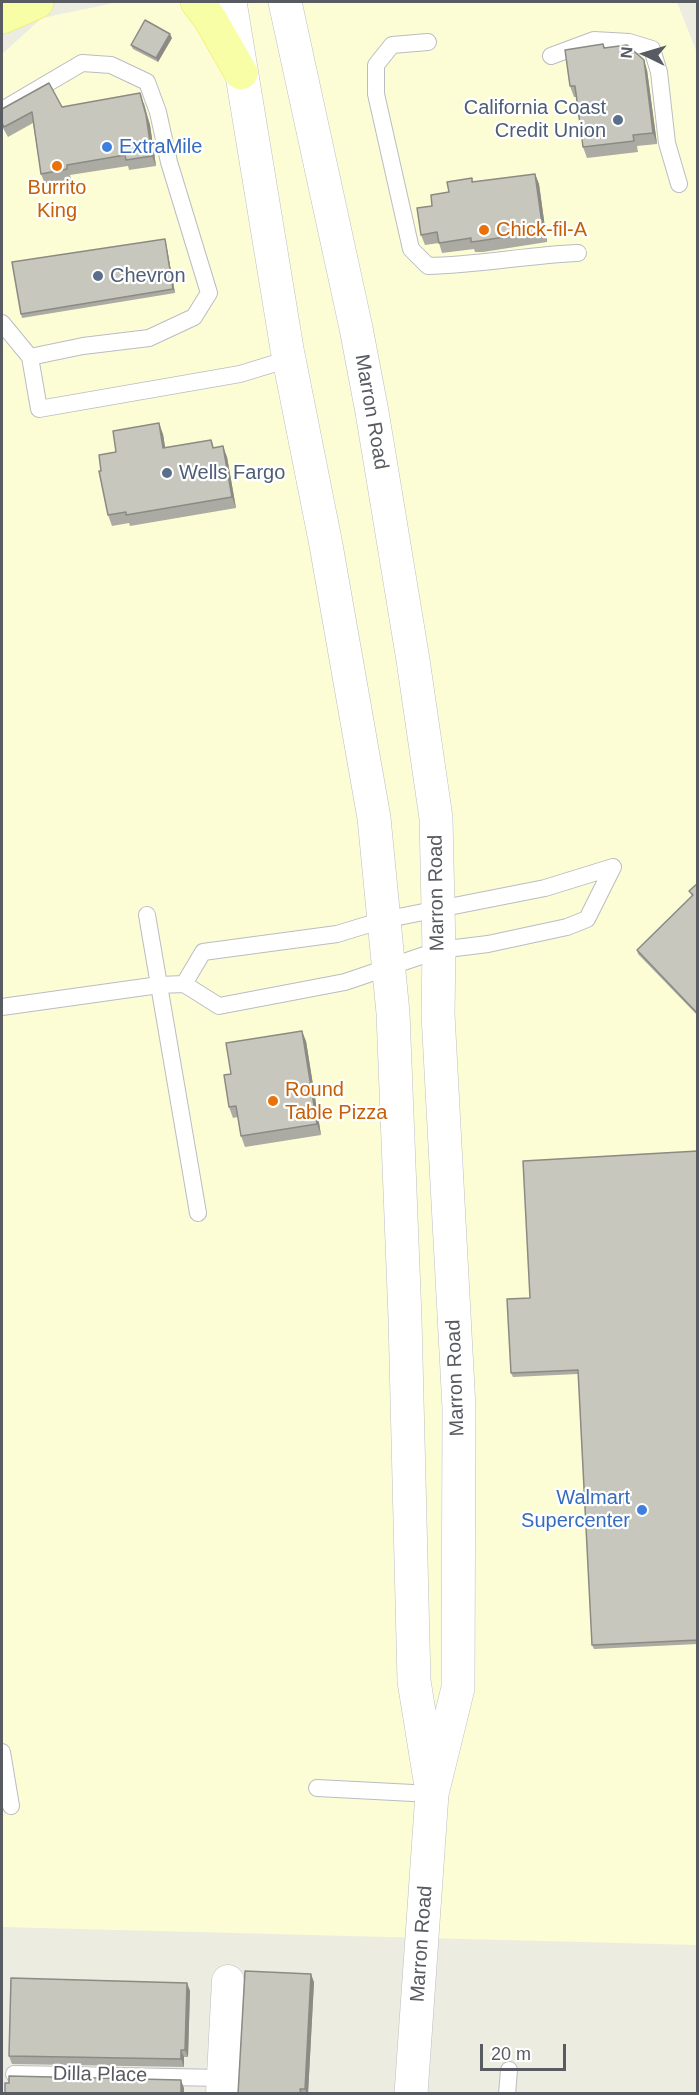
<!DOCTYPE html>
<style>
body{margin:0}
#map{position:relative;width:699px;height:2095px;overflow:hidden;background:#ecece1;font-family:Arial,sans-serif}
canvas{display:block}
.frame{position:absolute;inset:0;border:3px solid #595b62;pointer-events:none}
.north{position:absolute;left:615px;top:24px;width:60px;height:60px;-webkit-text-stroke:4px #fff;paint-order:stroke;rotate:275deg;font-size:16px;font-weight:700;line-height:24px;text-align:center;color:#595b62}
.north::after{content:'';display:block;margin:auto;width:21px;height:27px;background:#595b62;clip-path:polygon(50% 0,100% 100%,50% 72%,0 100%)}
.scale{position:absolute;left:480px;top:2044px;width:86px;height:27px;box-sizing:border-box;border:3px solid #595b62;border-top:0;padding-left:8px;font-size:18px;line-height:21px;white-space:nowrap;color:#595b62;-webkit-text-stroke:4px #fff;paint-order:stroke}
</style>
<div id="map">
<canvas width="699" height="2095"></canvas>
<div class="frame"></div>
<div class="north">N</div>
<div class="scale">20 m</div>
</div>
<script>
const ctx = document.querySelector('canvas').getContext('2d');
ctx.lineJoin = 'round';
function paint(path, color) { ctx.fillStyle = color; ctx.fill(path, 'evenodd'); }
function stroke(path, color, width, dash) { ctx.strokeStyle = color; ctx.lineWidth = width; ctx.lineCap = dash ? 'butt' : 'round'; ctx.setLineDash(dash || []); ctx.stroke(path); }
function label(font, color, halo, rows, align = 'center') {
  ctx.font = font + ' Arial,sans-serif'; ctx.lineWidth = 4.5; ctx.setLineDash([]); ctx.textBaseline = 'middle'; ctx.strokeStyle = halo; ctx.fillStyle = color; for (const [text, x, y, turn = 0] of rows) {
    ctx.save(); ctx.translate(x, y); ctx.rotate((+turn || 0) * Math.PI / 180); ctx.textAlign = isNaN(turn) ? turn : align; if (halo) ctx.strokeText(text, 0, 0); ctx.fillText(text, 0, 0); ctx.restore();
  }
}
const commercial = new Path2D(`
 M119,2H677L697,53V1945L2,1927V54L42,18Z`);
const lane = new Path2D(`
 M428,42L392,45L376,65V94L411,249L428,266C478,265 528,255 578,253
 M551,56L594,40L629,42L652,49L659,72L667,143L679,184
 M2,110L82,63L111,65L147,82L158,112L169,162L209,293L194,317L149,338L83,346L30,357
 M2,323L30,357L39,409L240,374L289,359
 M613,867L587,919L567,927L488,944L439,950L345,982L219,1006L184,984L203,952L337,934L383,920L545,888Z
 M147,915L198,1213
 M2,1007L159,985L184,984
 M2,1752L11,1806
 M317,1788L432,1794
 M14,2074L222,2078
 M507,2094L509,2070`);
const street = new Path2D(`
 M222,2094L228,1981`);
const secondary = new Path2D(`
 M230,2L287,349L326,545L374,818L393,1013L405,1318L414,1681L430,1780
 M285,2L356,328L372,412L413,660L436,818L439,950L438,1014L459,1408L458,1688L432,1794L411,2094`);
const primary = new Path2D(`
 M197,2L210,19L241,73
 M2,17L37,2`);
const wall = new Path2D(`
 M172,38L158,62L133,49L131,45Z
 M603,44L605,48L647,70L657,144L637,146L638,152L587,158L583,147L576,97H574L570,86Z
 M144,103L150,125L156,166L129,170L128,166L70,175L71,179L45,184L41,174L33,123L8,137L3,128L2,129V109Z
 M535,174L539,184L547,242L483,252H475L474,249L442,253L439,243L425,245L421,235L432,206L449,192L472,178L473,182Z
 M165,239L175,293L22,318L21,314Z
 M163,434L165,448L211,440L214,448L227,457L236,508L130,526L129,523L112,526L108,515L101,471L116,452Z
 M698,883V1016L638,954L637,950L692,896L689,891Z
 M306,1041L321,1135L245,1147L241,1136L238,1117L233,1118L229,1107L231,1074Z
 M698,1151V1644L594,1649L592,1645L578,1374L513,1377L511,1373L530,1298Z
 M314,1982L308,2094H238Z
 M187,1983L190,1991L188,2057H184V2067L12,2064L9,2056Z`);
const shadedWall = new Path2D(`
 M170,34L172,38L158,62L156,58Z
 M644,60L647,70L657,144L653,133Z
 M140,93L150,125L156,166L152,156Z
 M535,174L539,184L547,242L543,231Z
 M165,239L166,243L175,293L173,289Z
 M159,423L163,434L167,459L163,448Z
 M223,446L227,457L236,508L232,497Z
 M302,1031L306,1041L321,1135L317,1124Z
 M311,1974L314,1982L308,2094H307L305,2089Z
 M187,1983L190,1991L188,2057L185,2050Z
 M181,2050L184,2057V2067L181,2059Z
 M181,2080L184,2088V2094H181Z`);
const building = new Path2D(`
 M145,20L170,34L156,58L131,45Z
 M603,44L604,48L627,45L644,60L653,133L633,135L634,141L583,147L575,86H570L565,50Z
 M49,83L62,107L140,93L146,115L152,156L126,160L125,155L67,165V169L41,174L32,112L4,127L2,123V109Z
 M535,174L543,231L479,241L471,242V238L439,243L437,232L421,235L417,208L432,206L431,195L449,192L447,182L472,178V182Z
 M165,239L173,289L21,314L12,262Z
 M159,423L163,448L211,440L213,448L223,446L232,497L126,515V512L108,515L99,471H101L99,455L116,452L113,431Z
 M698,883V1014L637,950L693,895L689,891Z
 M302,1031L317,1124L241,1136L236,1106L229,1107L224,1075L231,1074L226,1043Z
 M698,1151V1640L592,1645L578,1370L511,1373L507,1299L530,1298L523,1161Z
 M245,1971L311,1974L305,2089H300L301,2094H238Z
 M11,1978L187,1983L185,2050H181V2059L9,2056Z
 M9,2076L181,2080V2094H5V2083H9Z`);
const markers = [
 [618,120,6,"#5c6f8a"],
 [107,147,6,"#3f7fe0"],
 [57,166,6,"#e8710a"],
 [484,230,6,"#e8710a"],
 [98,276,6,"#5c6f8a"],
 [167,473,6,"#5c6f8a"],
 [273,1101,6,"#e8710a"],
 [642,1510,6,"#3f7fe0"]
];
const serviceNames = [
 ["California Coast",606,108,"right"],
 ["Credit Union",606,131,"right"],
 ["Chevron",110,276],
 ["Wells Fargo",179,473]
];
const shopNames = [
 ["ExtraMile",119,147],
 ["Walmart",630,1498,"right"],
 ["Supercenter",630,1521,"right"]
];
const foodNames = [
 ["Burrito",57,188,"center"],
 ["King",57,211,"center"],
 ["Chick-fil-A",496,230],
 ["Round",285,1090],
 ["Table Pizza",285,1113]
];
const streetNames = [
 ["Marron Road",371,412,80],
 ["Marron Road",437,893,-91],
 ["Marron Road",456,1378,-92],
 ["Marron Road",422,1944,-86],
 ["Dilla Place",100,2075,1]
];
paint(commercial, '#fdfdd5');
stroke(lane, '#bbbcc3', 18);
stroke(street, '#bbbcc3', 33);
stroke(secondary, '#bcbdc5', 34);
stroke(primary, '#efe857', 34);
stroke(lane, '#fff', 16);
stroke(street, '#fff', 32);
stroke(secondary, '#fff', 33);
stroke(primary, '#f7fea5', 33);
paint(wall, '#ababa3');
paint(shadedWall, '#8b8b84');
paint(building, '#c7c7bd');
stroke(building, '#8b8b84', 1.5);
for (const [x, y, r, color] of markers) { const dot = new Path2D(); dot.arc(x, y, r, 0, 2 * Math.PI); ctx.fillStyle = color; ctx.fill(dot); stroke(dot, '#fff', 2); }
label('20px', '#4e5e75', '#fff', serviceNames, 'left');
label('20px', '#366cbe', '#fff', shopNames, 'left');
label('20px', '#c56008', '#fff', foodNames, 'left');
label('20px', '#595b62', '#fff', streetNames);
</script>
